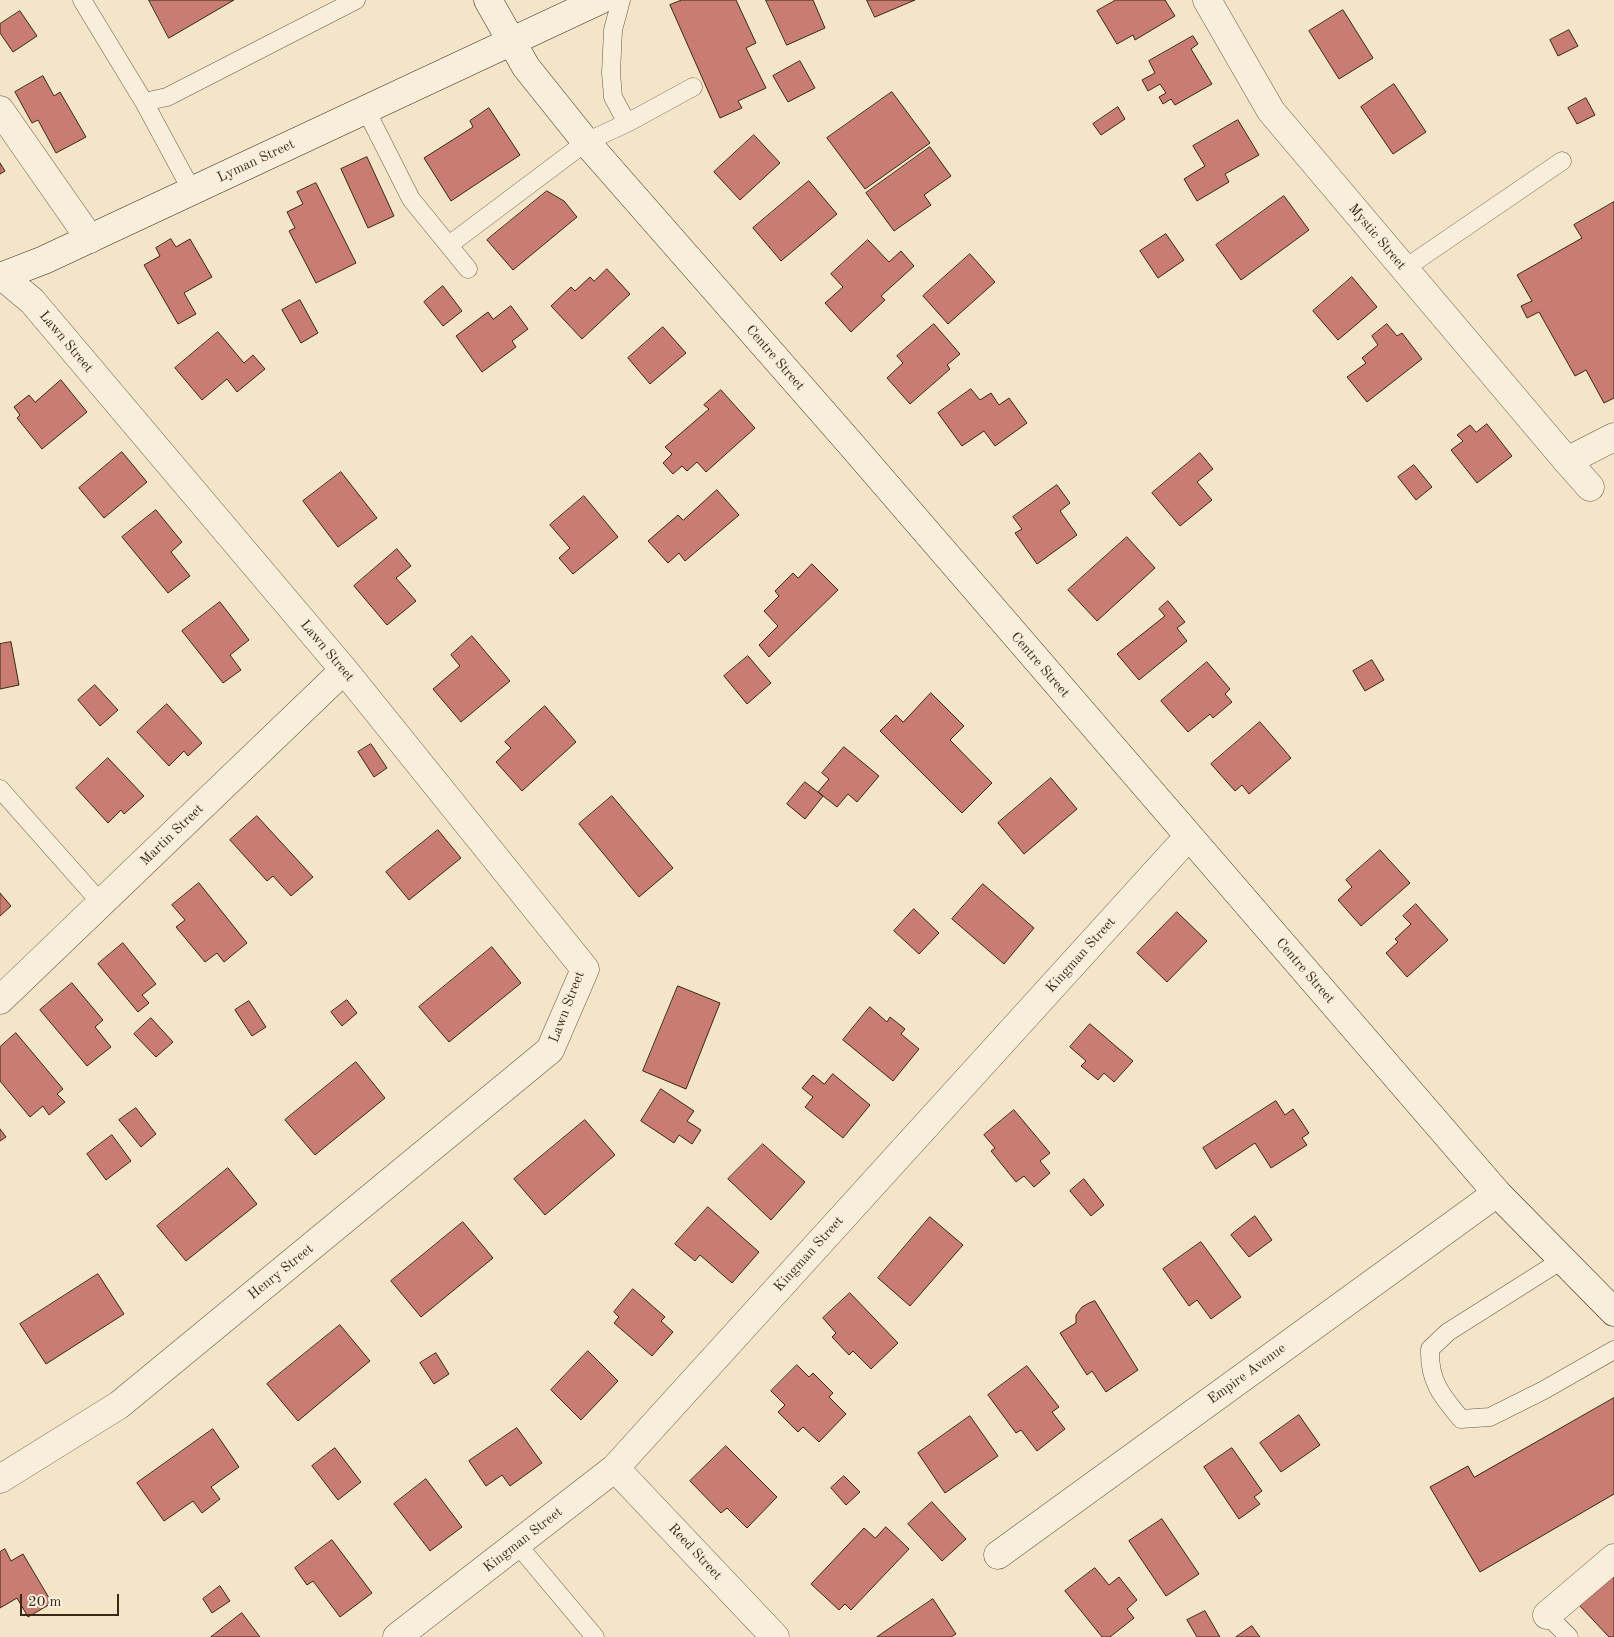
<!DOCTYPE html>
<style>
body{margin:0}
#map{position:relative;width:1614px;height:1637px;overflow:hidden;background:#f4e5c9;font-family:"Old Standard TT",serif}
canvas{display:block}
.scale{position:absolute;left:20px;top:1594px;width:99px;height:22px;box-sizing:border-box;border:2px solid #382815;border-top:0;padding-left:6px;font-size:15px;line-height:18px;white-space:nowrap;color:#382815;-webkit-text-stroke:4px #f8eedc;paint-order:stroke}
</style>
<div id="map">
<canvas width="1614" height="1637"></canvas>
<div class="scale">20 m</div>
</div>
<script>
const ctx = document.querySelector('canvas').getContext('2d');
ctx.lineJoin = 'round';
function paint(path, color) { ctx.fillStyle = color; ctx.fill(path, 'evenodd'); }
function stroke(path, color, width, dash) { ctx.strokeStyle = color; ctx.lineWidth = width; ctx.lineCap = dash ? 'butt' : 'round'; ctx.setLineDash(dash || []); ctx.stroke(path); }
function label(font, color, halo, rows, align = 'center') {
  ctx.font = font + ' "Old Standard TT",serif'; ctx.lineWidth = 4.5; ctx.setLineDash([]); ctx.textBaseline = 'middle'; ctx.strokeStyle = halo; ctx.fillStyle = color; for (const [text, x, y, turn = 0] of rows) {
    ctx.save(); ctx.translate(x, y); ctx.rotate((+turn || 0) * Math.PI / 180); ctx.textAlign = isNaN(turn) ? turn : align; if (halo) ctx.strokeText(text, 0, 0); ctx.fillText(text, 0, 0); ctx.restore();
  }
}
const building = new Path2D(`
 M149,0H234L169,38Z
 M682,0H736L756,43L746,48L766,88L738,101L742,108L720,118L670,5Z
 M766,0H813L825,28L787,45Z
 M867,0H915L875,17Z
 M1116,0H1165L1175,16L1135,40L1133,35L1117,44L1097,11Z
 M1343,10L1373,58L1339,79L1309,31Z
 M20,11L37,36L13,52L0,33V24Z
 M1569,30L1578,46L1558,56L1550,40Z
 M1193,36L1198,44L1191,49L1212,84L1175,105L1171,99L1163,104L1159,97L1166,93L1160,84L1148,91L1142,80L1155,73L1149,61Z
 M800,61L815,88L788,102L773,76Z
 M43,76L54,96L60,92L86,137L56,153L38,120L32,123L15,92Z
 M1394,84L1426,132L1393,154L1361,107Z
 M892,92L930,143L865,189L827,138Z
 M1586,98L1595,115L1577,124L1568,108Z
 M1118,107L1125,119L1101,135L1093,124Z
 M489,108L520,155L451,201L424,158L473,127L470,121Z
 M1238,120L1259,155L1225,174L1229,182L1197,201L1184,179L1205,166L1193,146Z
 M754,135L780,163L740,200L714,172Z
 M930,147L951,176L924,195L931,205L894,231L866,193Z
 M367,157L394,216L368,228L341,169Z
 M0,163L5,171L0,174Z
 M809,181L837,214L781,261L753,228Z
 M316,183L356,263L316,283L289,231L295,228L287,212L303,204L297,192Z
 M547,191L564,201L577,217L513,270L487,240Z
 M1284,196L1309,230L1241,280L1216,245Z
 M1614,202V398L1604,403L1586,370L1575,376L1539,312L1527,318L1521,306L1532,301L1517,275L1582,238L1574,225Z
 M1166,234L1184,260L1158,278L1140,251Z
 M171,239L176,247L190,239L212,277L184,293L196,314L178,324L144,265L160,256L156,248Z
 M868,240L889,262L901,251L914,266L881,296L885,300L851,332L825,303L843,287L831,274Z
 M970,254L995,282L948,324L923,296Z
 M607,269L630,294L582,339L551,306L571,287L575,291L590,277L594,281Z
 M1352,277L1377,307L1338,340L1313,311Z
 M443,286L462,311L443,326L424,302Z
 M300,300L318,333L301,343L282,310Z
 M511,306L528,329L512,341L516,347L482,372L456,336L488,312L493,319Z
 M934,324L960,354L947,365L950,369L910,404L887,378L903,363L897,356Z
 M1387,324L1397,336L1402,333L1422,359L1367,402L1347,377L1366,363L1362,358L1378,345L1372,336Z
 M663,327L686,353L650,384L628,358Z
 M218,332L244,363L253,355L265,369L237,392L227,379L202,400L175,368Z
 M61,380L87,412L42,449L17,418L20,415L14,407L29,395L35,402Z
 M971,389L980,400L991,393L999,405L1009,398L1027,423L995,446L984,431L962,446L938,413Z
 M721,390L755,428L706,472L697,462L687,471L682,466L673,474L663,463L672,454L665,447L709,409L704,405Z
 M1487,424L1512,456L1477,483L1451,450L1463,441L1457,435L1470,425L1476,432Z
 M122,452L147,482L104,518L79,488Z
 M1200,453L1213,469L1197,482L1212,500L1180,526L1152,493Z
 M1414,465L1432,487L1416,500L1398,477Z
 M341,472L377,518L338,547L303,501Z
 M1057,485L1070,503L1060,511L1077,535L1037,564L1015,533L1022,529L1013,517Z
 M717,490L739,515L685,561L679,553L668,563L648,541L678,515L683,520Z
 M584,496L618,537L573,574L559,558L570,548L550,525Z
 M156,510L182,542L171,552L190,576L168,593L122,537Z
 M1127,537L1155,568L1097,621L1068,590Z
 M397,549L411,566L396,578L416,601L387,625L354,586Z
 M812,564L838,590L769,657L759,645L778,626L764,611L779,596L775,591L793,573L798,578Z
 M1168,601L1185,622L1177,628L1187,641L1139,680L1117,654L1165,616L1159,609Z
 M220,602L249,640L230,655L241,670L223,683L182,631Z
 M472,636L510,681L461,722L433,689L460,666L451,655Z
 M11,642L19,685L0,689V644Z
 M748,656L771,683L747,704L724,676Z
 M1372,660L1384,680L1365,691L1353,671Z
 M1207,662L1230,689L1225,694L1232,702L1213,718L1210,714L1188,732L1161,701Z
 M95,685L118,710L100,726L78,700Z
 M931,693L964,726L950,740L992,783L962,813L880,731L896,715L903,722Z
 M167,704L202,743L188,756L184,751L169,766L137,732Z
 M545,706L576,742L522,791L496,762L511,748L505,742Z
 M1260,722L1291,758L1249,794L1242,785L1235,791L1211,764Z
 M371,744L387,768L374,777L358,752Z
 M844,747L879,776L857,802L848,794L837,807L818,792L829,779L822,773Z
 M108,758L144,796L124,814L121,810L108,823L76,788Z
 M1051,778L1077,809L1024,854L998,823Z
 M805,782L823,796L805,819L787,804Z
 M612,796L673,868L639,897L579,824Z
 M257,816L313,877L291,896L273,876L267,881L230,840Z
 M438,830L461,858L409,900L386,872Z
 M1380,850L1410,883L1361,926L1338,900L1352,887L1346,880Z
 M199,883L247,943L224,962L217,953L205,962L176,927L185,920L172,905Z
 M983,884L1034,928L1004,964L952,919Z
 M0,893L11,906L0,916Z
 M1416,904L1448,940L1407,977L1386,953L1398,942L1395,939L1411,924L1403,916Z
 M914,909L939,933L919,954L894,931Z
 M1177,912L1207,941L1167,982L1137,953Z
 M123,943L156,984L142,995L149,1003L138,1012L98,964Z
 M492,947L521,983L449,1042L419,1007Z
 M72,983L103,1020L95,1027L111,1047L87,1066L40,1010Z
 M678,986L720,1003L686,1089L643,1071Z
 M347,1000L357,1013L342,1026L331,1012Z
 M249,1001L266,1027L252,1036L235,1010Z
 M870,1007L887,1022L890,1017L905,1029L901,1034L919,1049L893,1081L843,1040Z
 M151,1018L173,1042L156,1057L134,1034Z
 M1090,1024L1133,1061L1114,1082L1104,1073L1098,1080L1081,1066L1086,1061L1070,1047Z
 M16,1033L63,1089L57,1094L65,1102L49,1115L43,1106L30,1117L0,1081V1047Z
 M356,1062L385,1098L315,1155L285,1120Z
 M833,1074L870,1105L843,1138L805,1107L813,1097L802,1088L813,1075L824,1084Z
 M661,1089L694,1111L687,1121L701,1130L692,1144L679,1135L674,1143L641,1121Z
 M1276,1101L1285,1115L1293,1109L1309,1133L1302,1138L1307,1145L1271,1168L1255,1143L1216,1169L1203,1148Z
 M136,1108L156,1134L141,1147L119,1120Z
 M1014,1110L1050,1153L1040,1161L1050,1173L1034,1187L1024,1176L1016,1182L991,1151L995,1148L984,1135Z
 M585,1120L615,1155L545,1215L514,1179Z
 M0,1129L6,1137L0,1141Z
 M112,1135L131,1161L106,1180L87,1154Z
 M763,1144L805,1182L771,1220L728,1179Z
 M228,1168L257,1204L186,1261L157,1226Z
 M1084,1179L1104,1205L1091,1216L1070,1191Z
 M708,1207L759,1252L732,1283L700,1255L695,1261L675,1244Z
 M1255,1216L1272,1240L1249,1257L1231,1235Z
 M930,1217L963,1245L910,1306L878,1278Z
 M463,1222L493,1258L421,1317L391,1281Z
 M1201,1242L1241,1297L1211,1319L1197,1300L1189,1306L1163,1269Z
 M98,1274L124,1314L46,1364L20,1324Z
 M633,1289L665,1317L661,1321L673,1332L652,1356L614,1323L619,1317L614,1312Z
 M850,1293L898,1343L871,1369L853,1351L849,1355L832,1337L836,1333L823,1318Z
 M1095,1301L1138,1370L1106,1392L1092,1371L1087,1375L1060,1333L1076,1323V1315L1082,1307L1089,1303Z
 M340,1325L370,1361L298,1421L267,1384Z
 M588,1351L618,1381L581,1420L551,1390Z
 M436,1353L449,1374L434,1384L420,1363Z
 M797,1365L809,1377L813,1373L833,1393L829,1397L846,1414L819,1442L803,1427L798,1432L778,1412L785,1405L771,1391Z
 M1027,1366L1059,1407L1052,1412L1065,1429L1037,1451L1021,1430L1016,1433L988,1395Z
 M1614,1398V1494L1480,1572L1430,1487L1468,1466L1474,1477Z
 M1299,1415L1320,1445L1281,1472L1260,1443Z
 M970,1416L998,1456L945,1493L918,1453Z
 M517,1428L542,1463L510,1486L502,1475L486,1486L469,1461Z
 M213,1429L239,1467L211,1487L220,1499L202,1513L193,1501L164,1521L137,1483Z
 M726,1446L777,1497L747,1528L727,1508L721,1513L690,1481Z
 M335,1448L361,1482L338,1500L312,1466Z
 M1232,1448L1262,1491L1254,1497L1260,1504L1239,1519L1204,1467Z
 M844,1476L860,1492L846,1505L831,1488Z
 M426,1479L462,1527L430,1551L394,1504Z
 M932,1502L966,1539L942,1561L908,1524Z
 M1162,1519L1199,1574L1166,1596L1129,1541Z
 M886,1527L909,1549L851,1610L845,1604L839,1610L811,1584L864,1528L875,1538Z
 M332,1540L372,1593L340,1617L313,1581L307,1585L295,1568Z
 M5,1549L11,1561L23,1554L52,1603L28,1617L17,1598L0,1608V1552Z
 M1095,1568L1109,1585L1119,1577L1137,1600L1127,1609L1134,1618L1110,1637H1102L1065,1591Z
 M1614,1573V1637H1609L1579,1605Z
 M220,1586L230,1601L212,1613L203,1599Z
 M933,1599L956,1634L951,1637H877Z
 M1205,1611L1220,1637H1197L1187,1620Z
 M242,1613L260,1637H211Z
 M1252,1626L1260,1637H1236Z`);
const lane = new Path2D(`
 M82,0L144,102L167,97L356,0
 M621,0L613,30L611,73L613,97L627,123
 M144,102L192,191
 M366,110L411,199L468,269
 M449,245L586,142L627,123L693,87
 M1404,269L1562,161
 M0,789L101,903
 M1562,1260L1448,1332L1430,1349C1429,1381 1441,1395 1461,1419L1490,1417L1544,1390L1614,1350
 M517,1544L595,1637
 M1547,1615L1569,1637`);
const street = new Path2D(`
 M1207,0L1271,111L1567,461
 M0,110L90,239
 M1590,487L1567,461L1614,437
 M0,1000L344,670
 M615,1468L775,1637
 M0,1479L119,1405L550,1050L585,969L344,670L32,301L2,276
 M998,1555L1497,1193
 M1547,1615L1614,1558
 M397,1637L615,1468L1188,837`);
const secondary = new Path2D(`
 M488,0L526,67L586,142L849,442L1497,1193L1614,1312
 M0,277L44,260L600,0`);
const streetNames = [
 ["Lyman Street",256,161,-25],
 ["Mystic Street",1377,237,50],
 ["Lawn Street",66,342,50],
 ["Centre Street",775,358,49],
 ["Lawn Street",327,651,50],
 ["Centre Street",1040,665,49],
 ["Martin Street",172,835,-44],
 ["Kingman Street",1081,955,-48],
 ["Centre Street",1305,971,49],
 ["Lawn Street",567,1007,-69],
 ["Kingman Street",809,1254,-48],
 ["Henry Street",281,1272,-39],
 ["Empire Avenue",1247,1374,-36],
 ["Kingman Street",523,1540,-38],
 ["Reed Street",695,1552,47]
];
paint(building, '#c97c71');
stroke(building, '#382815', 1);
stroke(lane, '#675742', 19);
stroke(street, '#675742', 29);
stroke(secondary, '#382815', 29);
stroke(lane, '#f8eedc', 18);
stroke(street, '#f8eedc', 28);
stroke(secondary, '#f8eedc', 28);
label('14px', '#382815', '#f8eedc', streetNames);
</script>
